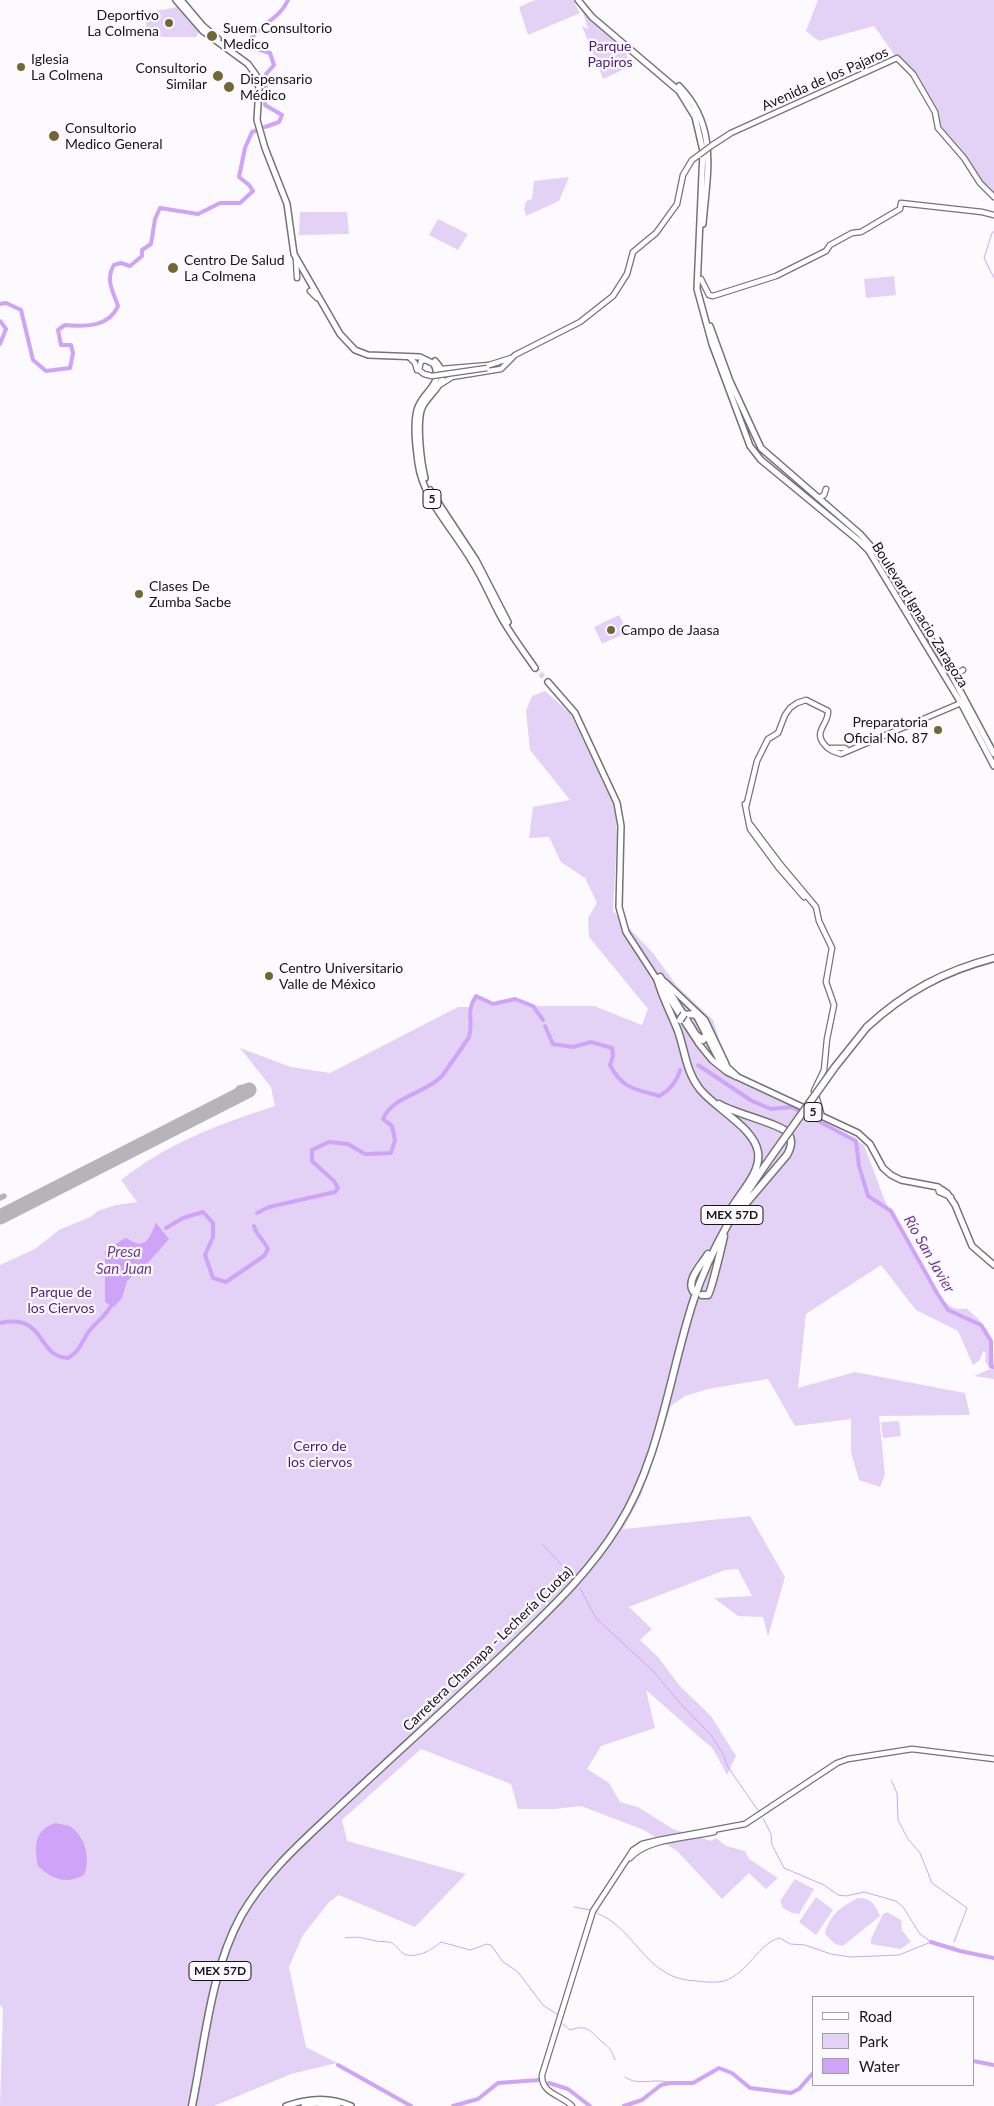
<!DOCTYPE html>
<meta charset="utf-8">
<style>
body{margin:0}
#map{position:relative;width:994px;height:2106px;overflow:hidden;background:#fcfaff;font-family:Lato,sans-serif}
canvas{display:block}
.legend{position:absolute;left:812px;top:1996px;width:162px;height:90px;box-sizing:border-box;background:#fcfaff;border:1px solid #a09ea2;margin:0;padding:6px 9px;list-style:none;font-size:15px;color:#161517}
.legend li{display:flex;align-items:center;gap:10px;height:25px}
.legend b{width:25px;border:1px solid #a09ea2}
</style>
<div id="map">
<canvas width="994" height="2106"></canvas>
<ul class="legend">
<li><b style="height:6px;background:#fff"></b>Road</li>
<li><b style="height:14px;background:#e4d2f6"></b>Park</li>
<li><b style="height:14px;background:#cfa4f8"></b>Water</li>
</ul>
</div>
<script>
const ctx = document.querySelector('canvas').getContext('2d');
ctx.lineJoin = 'round';
function paint(path, color) { ctx.fillStyle = color; ctx.fill(path, 'evenodd'); }
function stroke(path, color, width, dash) { ctx.strokeStyle = color; ctx.lineWidth = width; ctx.lineCap = dash ? 'butt' : 'round'; ctx.setLineDash(dash || []); ctx.stroke(path); }
function label(font, color, halo, rows, align = 'center') {
  ctx.font = font + ' Lato,sans-serif'; ctx.lineWidth = 4.5; ctx.setLineDash([]); ctx.textBaseline = 'middle'; ctx.strokeStyle = halo; ctx.fillStyle = color; for (const [text, x, y, turn = 0] of rows) {
    ctx.save(); ctx.translate(x, y); ctx.rotate((+turn || 0) * Math.PI / 180); ctx.textAlign = isNaN(turn) ? turn : align; if (halo) ctx.strokeText(text, 0, 0); ctx.fillText(text, 0, 0); ctx.restore();
  }
}
const green = new Path2D(`
 M535,0H573L580,13L528,35L519,7Z
 M818,0H994V194L989,191L969,160L941,130L937,111L914,72L896,57L874,26L819,41L806,31Z
 M179,7L199,32L196,37H164L148,35L144,13Z
 M582,9L628,47L625,51L631,66L603,79L582,26L588,29Z
 M569,177L559,201L526,216L524,209L526,201L532,199L534,181Z
 M300,212H347L349,234L299,235Z
 M438,219L468,234L458,250L429,235Z
 M894,276L896,295L866,298L864,279Z
 M760,451L821,501L824,507H820L759,453Z
 M828,509L848,524L882,559L938,655L937,656L877,562L830,515Z
 M619,615L628,632L602,644L594,627Z
 M545,691L570,713L615,808L617,836L613,911L653,953L677,986L713,1020L732,1079L814,1117L864,1145L885,1201L937,1293C943,1302 955,1313 966,1308C994,1332 994,1340 994,1379L974,1376L990,1369L985,1361L986,1353L983,1351L980,1360L973,1365L958,1331L916,1310L881,1265L806,1314L798,1388L855,1372L965,1393L970,1415L879,1416L885,1475L880,1487L859,1480L851,1452V1419L795,1426L768,1379L708,1389L685,1396L671,1406L641,1496L623,1529L750,1516L785,1577L768,1637L763,1617L738,1616L714,1598L752,1596L738,1569L725,1570L629,1607L652,1629L640,1640L658,1657L679,1685L711,1716L736,1756L727,1775L713,1749L646,1690L655,1728L601,1746L587,1769L609,1783L620,1802L638,1807L673,1829L711,1841L716,1838L726,1846L745,1851L749,1859L778,1878L766,1889L749,1873L722,1899L677,1851L644,1830L581,1806L554,1809H518L511,1784L421,1749L342,1820L347,1841L466,1874L415,1927L339,1895L329,1902L303,1935L289,1967L306,2047L337,2063L291,2074L214,2106H0L3,2009L0,2005V1265L35,1249L59,1230L90,1217L98,1211L116,1205L137,1202L121,1180C168,1143 219,1124 275,1106L271,1087L240,1048L291,1067L330,1073L458,1007H470L476,996L493,1004L515,999L533,1006H594L642,1025L648,1009L589,937L588,918L597,903L585,878L561,862L549,837L529,838L533,807L570,800L530,750L526,711L532,696Z
 M899,1421L901,1436L883,1438L881,1422Z
 M795,1879L814,1889L799,1914L792,1913L783,1908L780,1901Z
 M816,1897L833,1910L816,1935L799,1922Z
 M858,1898C872,1898 875,1905 880,1916L843,1946L835,1944L825,1934C829,1915 842,1906 858,1898Z
 M887,1912L901,1920L902,1930L911,1942L900,1949L871,1944V1939L883,1914Z`);
const water = new Path2D(`
 M156,1223L169,1239L148,1263L127,1281L122,1298L114,1307L105,1302V1251L125,1238C130,1239 132,1242 136,1243C148,1247 152,1231 156,1223Z
 M55,1823L70,1826C85,1837 91,1857 84,1875C66,1885 52,1879 38,1866C34,1847 34,1830 55,1823Z`);
const stream = new Path2D(`
 M994,231L992,233L984,258L994,278
 M542,1544L574,1578
 M580,1588L596,1618L654,1672L680,1703L711,1735L722,1752L728,1767L759,1812
 M891,1780L897,1793L898,1820L908,1839L920,1853L932,1883L967,1908L954,1942
 M763,1818L771,1834L772,1845L784,1868L824,1885L838,1895L846,1896L864,1892L896,1901L903,1907L920,1934L930,1941
 M574,1907L590,1910
 M597,1913C638,1930 645,1980 697,1981C705,1982 716,1983 724,1981C748,1974 759,1942 780,1938L790,1944L805,1945L831,1954L851,1957L899,1955L931,1942
 M345,1938C362,1936 361,1938 376,1941C381,1942 387,1941 392,1943C397,1946 399,1951 404,1954C416,1959 432,1950 441,1942L470,1950L487,1944L491,1945L503,1962L517,1971L543,2005L558,2015
 M953,1948L954,1946
 M563,2024L570,2030C587,2024 590,2031 601,2041C609,2047 612,2050 615,2060
 M625,2077C638,2087 656,2077 670,2083`);
const river = new Path2D(`
 M265,127L279,122L282,115L265,105L266,74L274,65L270,53L251,47L249,42C258,25 280,19 288,0
 M0,304L6,303L21,310L33,360L46,371L70,368L73,353L71,345H61L58,330L65,325C85,327 109,327 118,306C113,291 105,280 114,265L121,263L130,266L142,256V250L151,244L155,219L160,208L198,214L220,203H240L253,191L249,185L239,177L245,148L252,132L255,131
 M0,321L6,329L0,344
 M545,1026L553,1044L573,1047L591,1042L612,1048L613,1056L610,1065C622,1089 636,1089 659,1096C669,1091 677,1081 680,1070
 M698,1065L752,1101L771,1109L792,1107L856,1141L859,1166L868,1196L891,1211L937,1293L948,1310L981,1325L991,1341V1366L994,1367
 M257,1213L269,1207L335,1192L338,1188L334,1181L312,1161V1150L329,1142L348,1144L365,1154L391,1153L395,1140L392,1126L383,1119C393,1096 424,1094 441,1077C443,1075 468,1039 469,1037C474,1020 465,1013 476,996L493,1004L515,999L533,1006L543,1020
 M166,1228L183,1218L203,1212L213,1223V1237L205,1255L213,1278L226,1282L264,1256L268,1249C264,1240 256,1235 254,1226
 M0,1323C47,1313 36,1357 68,1358C80,1352 82,1340 90,1330C100,1318 105,1318 113,1302
 M931,1942L960,1951L994,1958
 M973,2061L994,2065
 M338,2065L411,2106
 M549,2083L568,2089L590,2106
 M453,2106L478,2099L498,2083L539,2080
 M624,2106L642,2100L661,2085L670,2083H693L719,2068L732,2073L750,2088L791,2093L799,2089L813,2073`);
const taxiway = new Path2D(`
 M232,1099L239,1088L244,1087L247,1092L241,1094
 M0,1198L4,1196
 M0,1216H3`);
const runway = new Path2D(`
 M0,1217L249,1090`);
const primaryTunnel = new Path2D(`
 M535,668L548,682`);
const secondary = new Path2D(`
 M711,146L731,133L897,58L913,74L935,112L938,128L964,158L980,183L994,197
 M296,259L297,278
 M701,279L709,295L713,296L776,276L826,251L830,245L852,233L861,232L900,209L901,203L982,212L994,215
 M310,291L317,298
 M409,357L415,363L417,370
 M427,360L421,361L419,370L424,374L432,376
 M441,369L489,365L511,358
 M441,384L452,377L501,369L515,355L580,322L613,296L627,274L633,252L656,233L677,204L683,175L692,160L699,155
 M819,498L824,495L826,489
 M950,672L958,673L963,670
 M831,748H845L848,751
 M745,804L750,829L778,867L804,897
 M746,807L757,761L768,739L778,733L785,715L790,708L797,703L806,700L828,711C829,724 813,731 824,744C828,750 834,752 841,754L961,703
 M750,824L781,865L816,907L819,921L832,948L826,982L834,1005L827,1039L824,1070L814,1091
 M816,1095L821,1113
 M803,1110L821,1117
 M938,1187L939,1192L951,1197
 M630,1858C648,1838 689,1838 714,1832
 M572,2106C562,2095 541,2094 542,2075L593,1911L633,1850L642,1844L659,1840L745,1824L837,1763L848,1759L912,1749L994,1759`);
const primary = new Path2D(`
 M176,0L203,31L248,64L256,75L259,88L257,120L265,148L287,204L294,254L340,334L355,350L368,355L420,357L434,364C444,386 422,391 417,410C413,426 416,447 418,463C423,500 453,529 471,560C483,578 491,599 501,617C511,635 524,652 535,668
 M181,0L203,26L218,39
 M578,0L592,17L679,91L695,117L703,151L697,289L712,344L750,446L761,460L858,540L869,551L961,703L994,766
 M679,86C719,127 707,173 703,224
 M710,326L730,381L761,448L860,534L888,566L950,672L994,754
 M425,478C421,462 417,427 421,411C425,393 456,383 435,361
 M430,490L476,560L508,622
 M548,682L575,713L617,803L621,826L619,907L626,932L699,1044L712,1060L727,1072L858,1133L870,1144L883,1168L891,1175L901,1180L938,1187L947,1193L955,1205L972,1246L994,1265
 M665,982L705,1020L726,1064
 M286,2106C308,2098 329,2096 351,2106
 M304,2106L316,2103L338,2106`);
const motorway = new Path2D(`
 M660,977L696,1035L703,1040L707,1033
 M657,978C662,997 671,1013 678,1031C685,1051 686,1071 699,1088C714,1108 754,1127 758,1152C761,1173 741,1191 731,1209
 M685,1015L693,1014L697,1016L720,1061L736,1076
 M867,1027C905,992 944,971 994,958
 M719,1104C733,1113 781,1124 788,1133C793,1140 791,1148 787,1155L737,1214
 M693,1291C686,1280 702,1264 708,1254
 M702,1295H708C711,1292 722,1245 724,1236
 M192,2106C205,2043 210,1973 241,1916C266,1872 305,1839 341,1805C397,1752 455,1701 511,1647C550,1609 589,1573 618,1526C660,1460 669,1376 693,1302C711,1246 742,1198 776,1150`);
const secondaryBridge = new Path2D(`
 M699,155L711,146
 M432,376L487,368`);
const motorwayBridge = new Path2D(`
 M680,1020L684,1014
 M776,1150L835,1067L867,1027`);
const markers = [
 [169,23,5,"#736734"],
 [212,36,6,"#736734"],
 [21,67,5,"#736734"],
 [218,76,6,"#736734"],
 [229,87,6,"#736734"],
 [54,136,6,"#736734"],
 [173,268,6,"#736734"],
 [139,594,5,"#736734"],
 [611,630,5,"#736734"],
 [938,730,5,"#736734"],
 [269,976,5,"#736734"]
];
const shields = [
 [432,499,18],
 [813,1112,18],
 [732,1215,62],
 [220,1971,62]
];
const shieldNames = [
 ["5",432,499],
 ["5",813,1112],
 ["MEX 57D",732,1215],
 ["MEX 57D",220,1971]
];
const poiNames = [
 ["Deportivo",159,15,"right"],
 ["La Colmena",159,31,"right"],
 ["Suem Consultorio",223,28],
 ["Medico",223,44],
 ["Iglesia",31,59],
 ["La Colmena",31,75],
 ["Consultorio",207,68,"right"],
 ["Similar",207,84,"right"],
 ["Dispensario",240,79],
 ["Médico",240,95],
 ["Consultorio",65,128],
 ["Medico General",65,144],
 ["Centro De Salud",184,260],
 ["La Colmena",184,276],
 ["Clases De",149,586],
 ["Zumba Sacbe",149,602],
 ["Campo de Jaasa",621,630],
 ["Preparatoria",928,722,"right"],
 ["Oficial No. 87",928,738,"right"],
 ["Centro Universitario",279,968],
 ["Valle de México",279,984]
];
const parkNames = [
 ["Parque",610,46],
 ["Papiros",610,62],
 ["Parque de",61,1292],
 ["los Ciervos",61,1308],
 ["Cerro de",320,1446],
 ["los ciervos",320,1462]
];
const streetNames = [
 ["Avenida de los Pajaros",825,79,-24],
 ["Boulevard Ignacio Zaragoza",920,615,58],
 ["Carretera Chamapa - Lechería (Cuota)",488,1649,-44]
];
const waterNames = [
 ["Presa",124,1252],
 ["San Juan",124,1269],
 ["Río San Javier",929,1254,60]
];
paint(green, '#e4d2f6');
paint(water, '#cfa4f8');
stroke(stream, '#cfa4f8', 1);
stroke(river, '#cfa4f8', 4);
stroke(taxiway, '#b6b4b8', 5.5);
stroke(runway, '#b6b4b8', 15);
stroke(primaryTunnel, '#dad8dc', 5, [5, 2.5]);
stroke(secondary, '#757378', 7);
stroke(primary, '#757378', 8);
stroke(motorway, '#757378', 9);
stroke(secondary, '#fff', 4.5);
stroke(primary, '#fff', 5);
stroke(motorway, '#fff', 6);
stroke(secondaryBridge, '#757378', 7, []);
stroke(motorwayBridge, '#757378', 9, []);
stroke(secondaryBridge, '#fff', 4.5);
stroke(motorwayBridge, '#fff', 6);
for (const [x, y, r, color] of markers) { const dot = new Path2D(); dot.arc(x, y, r, 0, 2 * Math.PI); ctx.fillStyle = color; ctx.fill(dot); stroke(dot, '#fcfaff', 2); }
for (const [x, y, w] of shields) { const box = new Path2D(); box.roundRect(x - w / 2, y - 9.5, w, 19, 4); ctx.fillStyle = '#fcfaff'; ctx.fill(box); stroke(box, '#161517', 1); }
label('bold 12px', '#161517', null, shieldNames);
label('14px', '#161517', '#fcfaff', poiNames, 'left');
label('14px', '#521879', '#fcfaff', parkNames);
label('14px', '#161517', '#fcfaff', streetNames);
label('italic 15px', '#6d3798', '#fcfaff', waterNames);
</script>
